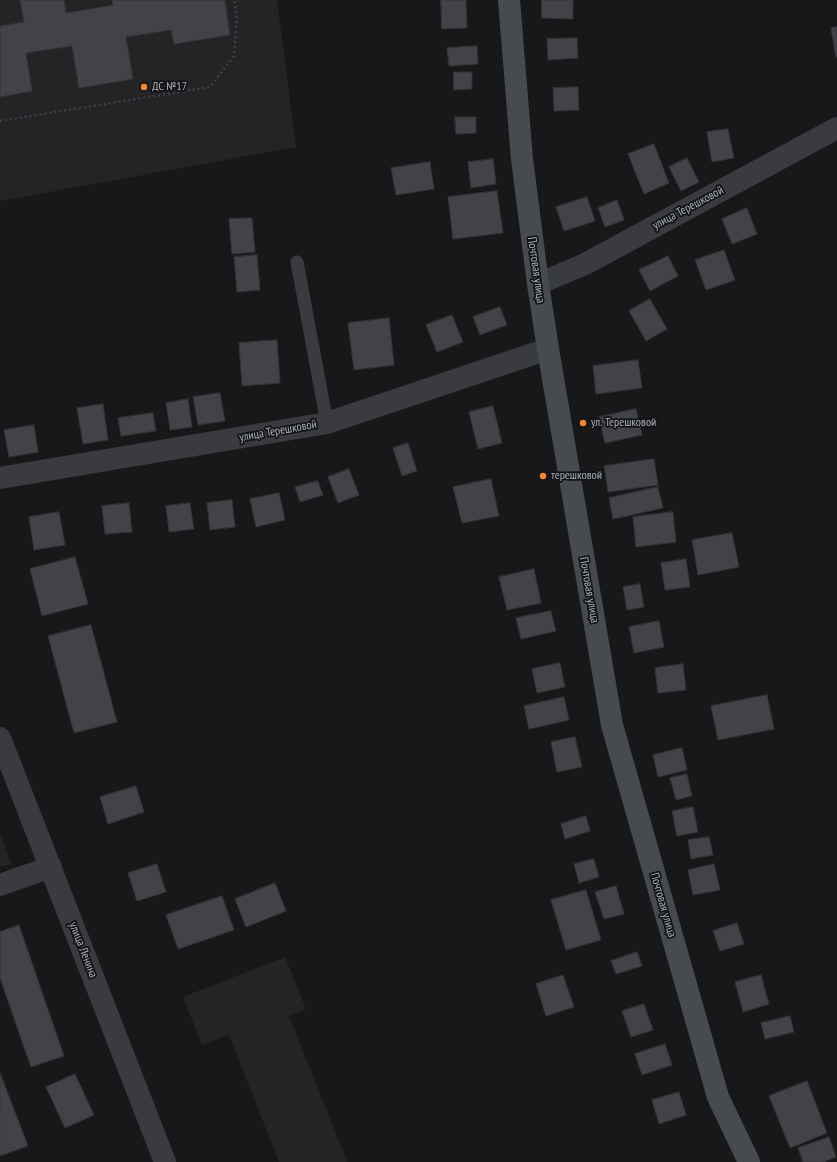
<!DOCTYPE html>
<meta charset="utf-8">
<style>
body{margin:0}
canvas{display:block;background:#18181a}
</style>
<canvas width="837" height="1162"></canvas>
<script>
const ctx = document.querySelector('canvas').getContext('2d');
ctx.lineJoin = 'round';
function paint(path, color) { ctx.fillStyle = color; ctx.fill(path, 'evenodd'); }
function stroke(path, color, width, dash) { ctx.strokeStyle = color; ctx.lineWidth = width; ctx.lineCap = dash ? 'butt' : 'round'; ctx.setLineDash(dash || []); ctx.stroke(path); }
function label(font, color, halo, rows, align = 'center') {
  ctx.font = font + ' "PT Sans Narrow",sans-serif'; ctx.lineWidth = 3.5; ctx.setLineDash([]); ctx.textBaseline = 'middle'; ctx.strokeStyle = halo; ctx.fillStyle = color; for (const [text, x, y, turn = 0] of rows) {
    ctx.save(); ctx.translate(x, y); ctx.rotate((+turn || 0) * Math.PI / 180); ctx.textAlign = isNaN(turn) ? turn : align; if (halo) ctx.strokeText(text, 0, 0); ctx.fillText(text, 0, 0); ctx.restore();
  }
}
const built = new Path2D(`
 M0,0H277L296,147L0,201Z
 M0,832L11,864L0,867Z
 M285,957L306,1009L289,1016L347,1162H279L229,1035L202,1045L183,997Z`);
const building = new Path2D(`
 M20,0H64L66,13L113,5L112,0H225L230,35L174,44L171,30L126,37L133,79L79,88L72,46L26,53L32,91L0,97V26L24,22Z
 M441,0H466L467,28L442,29Z
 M542,0H573V19L542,18Z
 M837,27V57L836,58L831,28Z
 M577,38L578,58L548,60L547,39Z
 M477,46L478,64L449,66L447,48Z
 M454,72H472V89L454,90Z
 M578,87L579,110L554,111L553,88Z
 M455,117H476V133L456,134Z
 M728,129L734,158L712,162L707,132Z
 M654,144L669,183L644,194L628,154Z
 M687,158L699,182L681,191L669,167Z
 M493,159L496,184L471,188L468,162Z
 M430,162L434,189L396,195L391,168Z
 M497,191L503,233L453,239L448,197Z
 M587,197L595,221L564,231L556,207Z
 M617,200L624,220L605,227L598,208Z
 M747,208L757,234L732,244L722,219Z
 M252,218L255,252L232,254L229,219Z
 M724,250L735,280L706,290L695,260Z
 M257,255L260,290L237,292L234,257Z
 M668,256L678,276L650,291L639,270Z
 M650,299L667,329L646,341L629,311Z
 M500,307L507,325L480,335L473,317Z
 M452,315L463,342L437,352L426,325Z
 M389,318L394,365L354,370L348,323Z
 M277,340L280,383L242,386L239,343Z
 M638,360L642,388L596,394L593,366Z
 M220,393L225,421L198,425L193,397Z
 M188,399L192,427L170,430L166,403Z
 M103,404L108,440L83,444L77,408Z
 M493,406L502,443L478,449L469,412Z
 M636,409L642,435L605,443L599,417Z
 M153,413L156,431L121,436L118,418Z
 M34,425L38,452L9,457L4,430Z
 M408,443L417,471L402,476L393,448Z
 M654,459L658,485L608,492L604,466Z
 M349,469L359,495L338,503L328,477Z
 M491,479L499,516L462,523L453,487Z
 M318,481L323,495L300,502L295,487Z
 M658,487L663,508L613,519L609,498Z
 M279,493L285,520L256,527L250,499Z
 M232,500L235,527L210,530L207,503Z
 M129,503L132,532L105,534L102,506Z
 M190,503L194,529L169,532L166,506Z
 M59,512L65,545L34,550L29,517Z
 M673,512L676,542L636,547L633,517Z
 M732,533L739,567L698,575L692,540Z
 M75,557L88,604L42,616L30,569Z
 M686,559L690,587L665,590L661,563Z
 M534,569L541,603L507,610L499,577Z
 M640,584L644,607L627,610L623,587Z
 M551,611L556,631L521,639L516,618Z
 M659,621L664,647L634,653L629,627Z
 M91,625L117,722L74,733L48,636Z
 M560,663L565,687L537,693L532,669Z
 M683,664L686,690L658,693L655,668Z
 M767,695L774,729L718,740L711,706Z
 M564,697L569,720L529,729L524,706Z
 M575,737L582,767L557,772L551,742Z
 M682,748L687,770L658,777L653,755Z
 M687,774L692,796L676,800L670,778Z
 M136,786L144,812L108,824L100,797Z
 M693,807L698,832L677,836L672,811Z
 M586,816L590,831L565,839L561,824Z
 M709,837L713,855L691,859L688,840Z
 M594,859L599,877L579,883L574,864Z
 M157,864L166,892L137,901L128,873Z
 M714,864L720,890L693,895L688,870Z
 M275,883L286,911L246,927L235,899Z
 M616,886L624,914L604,919L595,892Z
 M586,890L601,940L566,950L551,900Z
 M222,896L234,930L178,949L166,915Z
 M737,923L744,944L720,951L713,931Z
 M19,925L64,1056L31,1067L0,978V932Z
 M637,952L642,966L616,974L611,961Z
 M563,975L574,1007L546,1016L536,984Z
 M761,975L769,1004L743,1012L735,982Z
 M644,1004L653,1030L631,1037L622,1011Z
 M790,1016L794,1032L765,1039L761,1023Z
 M665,1044L672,1065L642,1075L635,1054Z
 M0,1073L28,1146L0,1156Z
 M75,1074L94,1115L65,1128L46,1087Z
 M807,1081L827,1133L790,1148L769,1096Z
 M679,1092L686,1115L659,1124L652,1100Z
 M829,1137L836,1157L823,1162H803L798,1148Z`);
const path = new Path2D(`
 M0,121L210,87L234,56L237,18L234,0`);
const service = new Path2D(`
 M297,262L327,423`);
const minor = new Path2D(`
 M538,284L585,264L837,128
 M0,478L327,423L548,349
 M0,738L165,1162
 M0,885L51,867`);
const secondary = new Path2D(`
 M509,0L522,159L538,284L548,349L612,725L718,1097L749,1162`);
const markers = [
 [144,87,4,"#f78633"],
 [583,423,4,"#f78633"],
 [543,476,4,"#f78633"]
];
const poiNames = [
 ["ДС №17",152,87],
 ["ул. Терешковой",591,423],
 ["терешковой",551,476]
];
const streetNames = [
 ["улица Терешковой",688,208,-28],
 ["Почтовая улица",536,270,82],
 ["улица Терешковой",278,431,-10],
 ["Почтовая улица",589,590,80],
 ["Почтовая улица",663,905,74],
 ["улица Ленина",83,950,69]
];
paint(built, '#242427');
paint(building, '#424347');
stroke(building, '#323336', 1);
stroke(path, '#3e4246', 2.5, [2, 3]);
stroke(service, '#393b3f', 13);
stroke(minor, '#393b3f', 22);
stroke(secondary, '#464b4f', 22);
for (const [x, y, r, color] of markers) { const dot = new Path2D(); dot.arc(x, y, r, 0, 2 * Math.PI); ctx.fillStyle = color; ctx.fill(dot); stroke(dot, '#131315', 1.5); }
label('12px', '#aab2ba', '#131315', poiNames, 'left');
label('12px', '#aab2ba', '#131315', streetNames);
</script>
